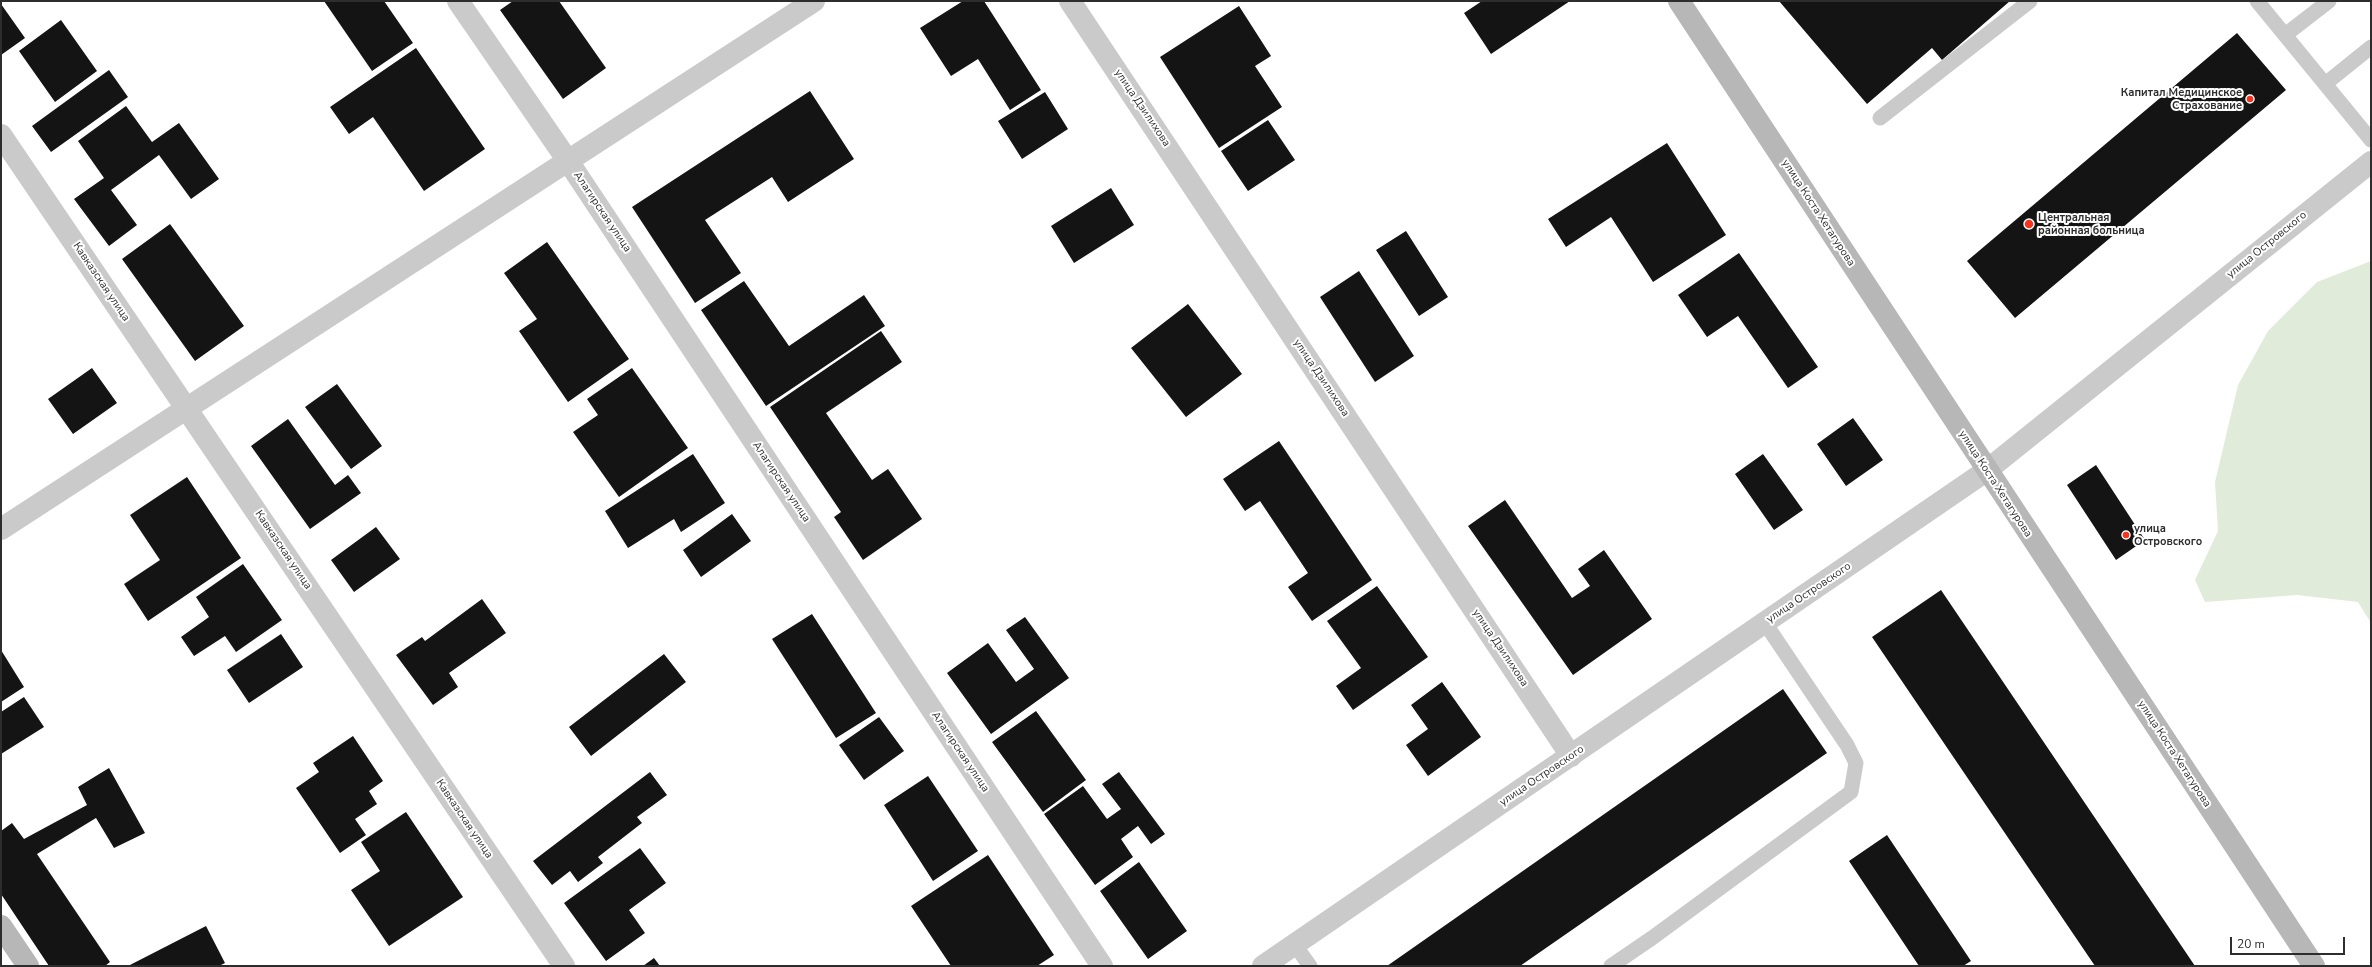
<!DOCTYPE html>
<meta charset="utf-8">
<style>
body{margin:0}
#map{position:relative;width:2372px;height:967px;overflow:hidden;background:#fff;font-family:"Nunito Sans",sans-serif}
canvas{display:block}
.frame{position:absolute;inset:0;border:2px solid #2d2d2d;pointer-events:none}
.scale{position:absolute;left:2230px;top:937px;width:115px;height:18px;box-sizing:border-box;border:2px solid #2d2d2d;border-top:0;padding-left:5px;font-size:12px;line-height:14px;white-space:nowrap;color:#2d2d2d;-webkit-text-stroke:3px #fff;paint-order:stroke}
</style>
<div id="map">
<canvas width="2372" height="967"></canvas>
<div class="frame"></div>
<div class="scale">20 m</div>
</div>
<script>
const ctx = document.querySelector('canvas').getContext('2d');
ctx.lineJoin = 'round';
function paint(path, color) { ctx.fillStyle = color; ctx.fill(path, 'evenodd'); }
function stroke(path, color, width, dash) { ctx.strokeStyle = color; ctx.lineWidth = width; ctx.lineCap = dash ? 'butt' : 'round'; ctx.setLineDash(dash || []); ctx.stroke(path); }
function label(font, color, halo, rows, align = 'center') {
  ctx.font = font + ' "Nunito Sans",sans-serif'; ctx.lineWidth = 4; ctx.setLineDash([]); ctx.textBaseline = 'middle'; ctx.strokeStyle = halo; ctx.fillStyle = color; for (const [text, x, y, turn = 0] of rows) {
    ctx.save(); ctx.translate(x, y); ctx.rotate((+turn || 0) * Math.PI / 180); ctx.textAlign = isNaN(turn) ? turn : align; if (halo) ctx.strokeText(text, 0, 0); ctx.fillText(text, 0, 0); ctx.restore();
  }
}
const green = new Path2D(`
 M2371,261V623L2358,602L2297,595L2205,602L2195,580L2218,531L2215,482L2238,385L2268,331L2317,282Z`);
const building = new Path2D(`
 M324,1H384L413,43L372,71Z
 M513,1H559L606,68L563,99L500,10Z
 M963,1H984L1041,90L1010,110L978,59L951,76L920,28Z
 M1482,1H1570L1491,54L1464,13Z
 M1779,1H2010L1942,60L1932,48L1867,104Z
 M1,4L25,38L1,55Z
 M1239,6L1271,56L1255,66L1282,107L1219,148L1160,57Z
 M61,20L97,71L55,102L19,51Z
 M2237,33L2286,90L2015,318L1967,261Z
 M416,48L485,149L424,191L373,117L349,134L330,107Z
 M109,70L128,97L51,152L32,126Z
 M810,91L854,159L788,202L772,177L705,220L741,273L695,303L632,207Z
 M1045,92L1068,129L1022,159L998,121Z
 M126,106L152,142L179,123L219,179L191,199L159,155L111,190L137,225L109,246L74,199L104,178L78,141Z
 M1268,120L1295,160L1248,191L1221,151Z
 M1667,143L1726,235L1653,282L1611,217L1566,247L1548,219Z
 M1111,188L1134,225L1074,263L1051,226Z
 M170,224L244,326L195,361L122,259Z
 M1406,231L1448,297L1419,316L1376,250Z
 M547,242L629,359L568,402L519,331L537,319L504,273Z
 M1739,253L1818,367L1788,388L1738,316L1707,337L1678,295Z
 M1359,271L1414,356L1375,382L1320,297Z
 M744,281L789,346L864,295L885,326L766,406L701,310Z
 M1188,304L1242,374L1186,417L1131,348Z
 M881,331L902,362L826,413L872,480L888,469L922,519L863,560L834,517L841,512L770,407Z
 M92,368L117,403L73,434L48,399Z
 M632,368L688,448L619,497L573,432L598,415L587,399Z
 M337,384L382,446L351,469L305,407Z
 M1853,418L1883,460L1846,486L1817,444Z
 M288,419L335,485L348,475L361,493L310,529L251,446Z
 M1279,441L1372,580L1312,621L1288,587L1308,573L1260,501L1245,511L1223,479Z
 M693,454L725,503L681,532L674,519L628,548L605,511Z
 M1763,454L1803,510L1774,530L1735,474Z
 M2096,465L2145,540L2116,560L2067,485Z
 M187,477L241,558L148,621L124,584L160,560L130,515Z
 M1505,500L1572,598L1590,586L1578,569L1604,550L1652,619L1573,675L1468,526Z
 M732,514L751,541L701,577L683,550Z
 M376,527L400,559L354,592L331,560Z
 M243,564L282,620L236,652L225,636L194,656L181,637L209,617L196,597Z
 M1377,586L1428,657L1353,710L1336,686L1361,668L1327,621Z
 M1941,590L2195,966H2095L1872,637Z
 M482,599L506,633L449,673L458,687L433,705L396,655L422,637L425,641Z
 M812,614L876,713L836,738L772,639Z
 M1025,617L1069,678L991,734L947,673L988,643L1016,682L1034,669L1006,630Z
 M281,634L303,667L249,703L227,670Z
 M1,650L24,687L1,702Z
 M664,654L686,682L591,756L569,727Z
 M1442,682L1481,737L1428,776L1406,745L1428,729L1411,705Z
 M1783,689L1827,753L1520,966H1387Z
 M24,697L44,727L1,754V712Z
 M1036,711L1086,780L1043,812L992,742Z
 M879,717L904,751L864,780L839,745Z
 M353,736L383,781L369,791L377,804L355,819L366,835L340,853L296,788L319,772L313,763Z
 M109,768L145,833L114,848L96,818L37,854L110,962L105,966H49L1,894V831L12,823L24,839L87,805L78,787Z
 M650,772L667,795L637,817L642,823L598,857L603,863L578,882L570,871L552,885L533,861Z
 M1119,772L1165,834L1151,844L1138,826L1121,839L1133,857L1095,885L1044,814L1083,786L1107,819L1121,809L1102,784Z
 M928,776L978,851L933,881L884,805Z
 M406,812L463,897L389,946L351,890L380,871L361,842Z
 M1887,835L1971,961L1963,966H1919L1849,861Z
 M640,848L666,883L629,910L645,933L606,961L564,903Z
 M988,855L1054,955L1037,966H951L911,906Z
 M1139,862L1187,931L1148,959L1100,891Z
 M206,926L225,963L219,966H128Z
 M654,958L660,966H643Z`);
const lane = new Path2D(`
 M2257,1L2371,140
 M2285,35L2329,1
 M2325,84L2371,47
 M1880,118L2030,1
 M1295,945L1310,966
 M1611,966L1652,938L1851,792L1856,763L1847,745L1765,623`);
const street = new Path2D(`
 M458,1L568,161L1102,966
 M1070,1L1571,756
 M1,135L564,966
 M1,529L814,1
 M1263,966L1986,471L2371,162`);
const secondary = new Path2D(`
 M1679,1L2314,966
 M1,926L28,966`);
const markers = [
 [2250,99,4,"#f6331d"],
 [2029,224,5,"#f6331d"],
 [2126,535,4,"#f6331d"]
];
const poiNames = [
 ["Капитал Медицинское",2242,93,"right"],
 ["Страхование",2242,106,"right"],
 ["Центральная",2038,218],
 ["районная больница",2038,231],
 ["улица",2134,529],
 ["Островского",2134,542]
];
const streetNames = [
 ["улица Дзилихова",1142,108,56],
 ["Алагирская улица",602,212,56],
 ["улица Коста Хетагурова",1818,213,57],
 ["улица Островского",2267,245,-39],
 ["Кавказская улица",101,282,56],
 ["улица Дзилихова",1321,378,56],
 ["Алагирская улица",781,482,56],
 ["улица Коста Хетагурова",1995,484,57],
 ["Кавказская улица",283,550,56],
 ["улица Островского",1809,593,-34],
 ["улица Дзилихова",1500,648,56],
 ["Алагирская улица",960,752,56],
 ["улица Коста Хетагурова",2174,754,57],
 ["улица Островского",1542,776,-34],
 ["Кавказская улица",464,819,56]
];
paint(green, '#e0ecd9');
paint(building, '#141414');
stroke(lane, '#cacaca', 15);
stroke(street, '#cacaca', 22);
stroke(secondary, '#b7b7b7', 22);
for (const [x, y, r, color] of markers) { const dot = new Path2D(); dot.arc(x, y, r, 0, 2 * Math.PI); ctx.fillStyle = color; ctx.fill(dot); stroke(dot, '#fff', 1.5); }
label('bold 11px', '#2d2d2d', '#fff', poiNames, 'left');
label('11px', '#2d2d2d', '#fff', streetNames);
</script>
